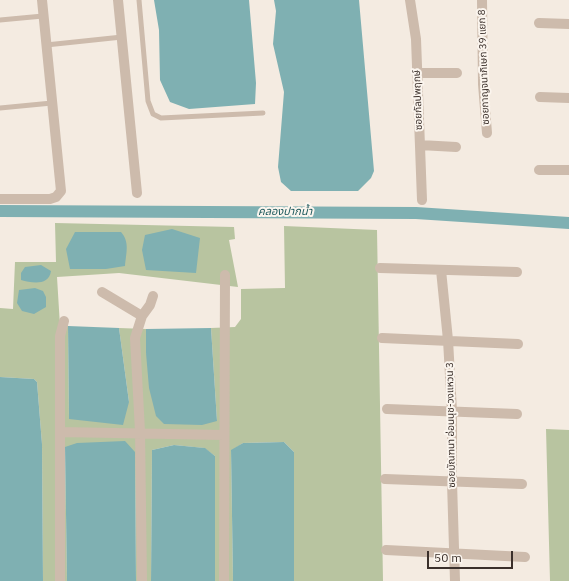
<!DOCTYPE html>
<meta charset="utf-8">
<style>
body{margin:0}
#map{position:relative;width:569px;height:581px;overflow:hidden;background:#f4ebe1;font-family:"IBM Plex Sans",sans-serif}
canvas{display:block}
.scale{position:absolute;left:427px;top:551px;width:86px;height:18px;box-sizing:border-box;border:2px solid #3b302b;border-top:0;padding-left:5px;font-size:12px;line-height:14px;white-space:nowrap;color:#3b302b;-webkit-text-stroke:3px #fbf5ee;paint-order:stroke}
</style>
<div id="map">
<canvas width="569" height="581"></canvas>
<div class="scale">50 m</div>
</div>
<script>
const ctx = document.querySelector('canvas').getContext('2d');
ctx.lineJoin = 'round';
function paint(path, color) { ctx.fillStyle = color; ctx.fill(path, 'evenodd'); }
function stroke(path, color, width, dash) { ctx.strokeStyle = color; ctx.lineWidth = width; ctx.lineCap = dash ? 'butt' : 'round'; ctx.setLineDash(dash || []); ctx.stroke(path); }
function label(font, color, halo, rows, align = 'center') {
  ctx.font = font + ' "IBM Plex Sans","Noto Sans Thai",sans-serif'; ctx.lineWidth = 4; ctx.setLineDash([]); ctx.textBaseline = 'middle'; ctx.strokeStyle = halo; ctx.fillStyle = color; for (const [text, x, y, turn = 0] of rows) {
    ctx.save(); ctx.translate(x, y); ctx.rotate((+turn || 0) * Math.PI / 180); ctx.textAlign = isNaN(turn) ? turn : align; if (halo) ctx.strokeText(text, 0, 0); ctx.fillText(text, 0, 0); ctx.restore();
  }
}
const green = new Path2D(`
 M55,223L234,227L235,239L229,240L238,287L119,273L57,277L60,326H68L69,419L129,402L119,328L146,329V353L217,421L211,328L235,327L241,319V289L285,288L284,226L377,230L383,581H294V452L284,442L243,443L231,451L233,581H215V456L204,448L174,445L152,450L151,581H136L135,452L65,447L67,581H43L42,444L37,382L34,379L0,377V308L13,309L15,262H56Z
 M546,429L569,430V581H550Z`);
const water = new Path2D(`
 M154,0H249L256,83L255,104L189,109L170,102L160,80L159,30Z
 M274,0H359L374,171L371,178L358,191H291L281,182L278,167L284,92L273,44L276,11Z
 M172,229L200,238L196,273L146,270L142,250L145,235Z
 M75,232H121C130,242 126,253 125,266L106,269H70L66,249Z
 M41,265L51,271C49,286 32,283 21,280V273L25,267Z
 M35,288L43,291L46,297V307L34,314L22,311L17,303L19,290Z
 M68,326L119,328L129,402L123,425L69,419Z
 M211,328L217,421L202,425L164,424L156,416L149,388L146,353V329Z
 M0,377L34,379L37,382L42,444L43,581H0Z
 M125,441L135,452L136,581H67L65,447L77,443Z
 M284,442L294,452V581H233L231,450L243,443Z
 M174,445L205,448L215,456V581H151L152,450Z`);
const canal = new Path2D(`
 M0,211L416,213L569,223`);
const service = new Path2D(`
 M139,0L148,101L153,114L161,118L263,113
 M0,20L43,16
 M46,45L122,37
 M0,108L52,103`);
const minor = new Path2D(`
 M118,0L137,193
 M410,0L416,39L422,200
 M482,0L483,84L487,133
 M539,23L569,24
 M418,73H457
 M540,97L569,98
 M420,145L456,147
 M539,170H569
 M0,199H50L56,197L61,191L42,0
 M380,268L517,272
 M441,270L448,340L452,411V482L455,581
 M102,292L142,316
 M382,338L518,344
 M387,409L517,414
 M60,432L224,435
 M385,479L522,484
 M386,550L525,557
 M60,581V336L64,321
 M142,581L140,431L135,338L142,316L150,305L153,296
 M224,581L225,275`);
const streetNames = [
 ["ซอยกาญจนาภิเษก 39 แยก 8",484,67,-92],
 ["ซอยกัลปพฤกษ์",418,100,-92],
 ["ซอยมัณฑนา อ่อนนุช-วงแหวน 3",451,425,-91]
];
const waterNames = [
 ["คลองปากน้ำ",285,212]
];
paint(green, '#b8c4a0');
paint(water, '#7fb0b2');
stroke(canal, '#7fb0b2', 12);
stroke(service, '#cdbbac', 5);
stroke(minor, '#cdbbac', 10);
label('10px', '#3b302b', '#fbf5ee', streetNames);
label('italic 11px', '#1f5a5e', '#fbf5ee', waterNames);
</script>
